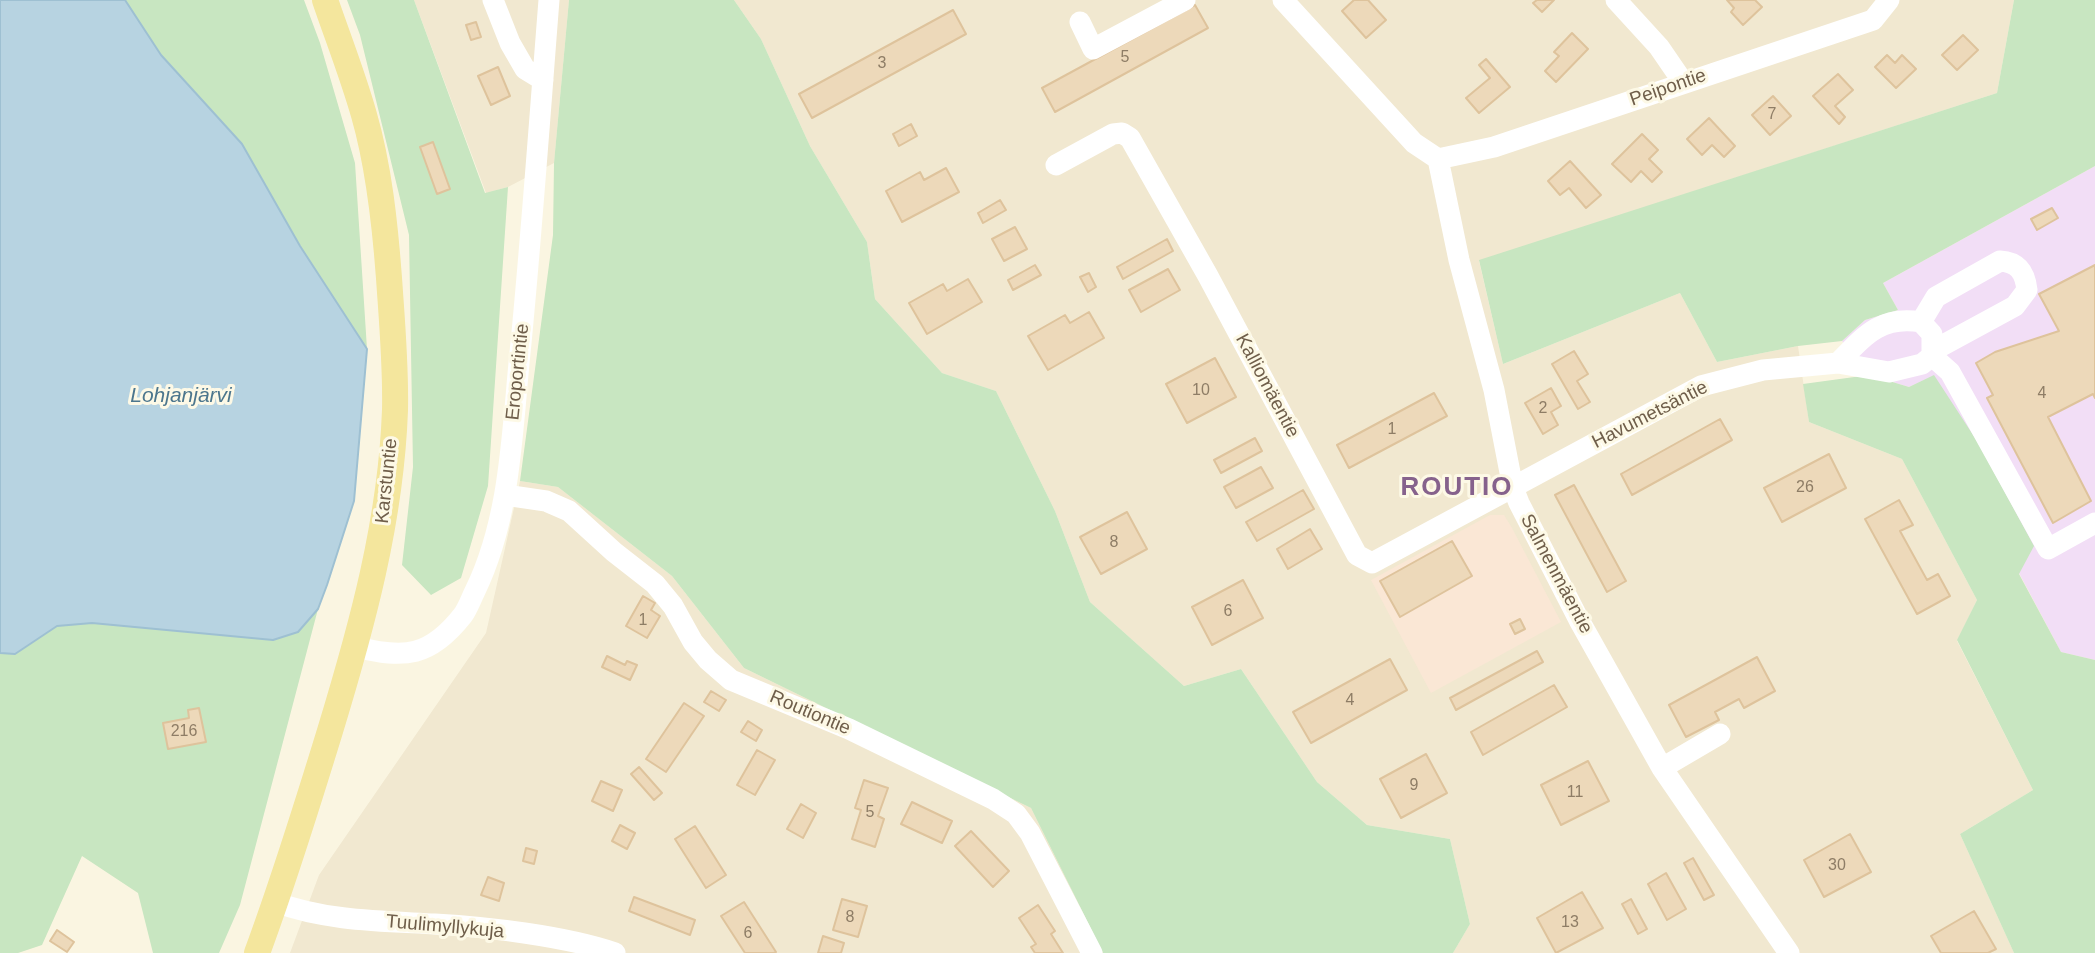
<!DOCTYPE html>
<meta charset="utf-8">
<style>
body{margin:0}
canvas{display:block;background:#faf5e1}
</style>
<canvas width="2095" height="953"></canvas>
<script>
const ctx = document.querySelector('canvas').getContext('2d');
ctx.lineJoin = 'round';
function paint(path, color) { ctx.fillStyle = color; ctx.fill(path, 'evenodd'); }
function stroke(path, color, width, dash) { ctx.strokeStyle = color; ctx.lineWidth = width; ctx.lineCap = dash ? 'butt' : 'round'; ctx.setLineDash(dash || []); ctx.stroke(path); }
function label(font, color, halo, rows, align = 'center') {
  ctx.font = font + ' Arial,sans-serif'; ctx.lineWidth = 6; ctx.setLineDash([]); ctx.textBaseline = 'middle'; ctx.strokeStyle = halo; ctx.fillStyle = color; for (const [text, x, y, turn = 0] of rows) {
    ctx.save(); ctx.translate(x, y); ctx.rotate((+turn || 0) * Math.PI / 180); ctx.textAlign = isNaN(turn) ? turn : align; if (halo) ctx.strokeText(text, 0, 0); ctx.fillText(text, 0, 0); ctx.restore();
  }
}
const residential = new Path2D(`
 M414,0H569L554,163L508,187L486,193Z
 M734,0H2014L1997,93L1479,261L1503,364L1680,293L1717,362L1798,346L1809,422L1902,459L1977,600L1957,641L2033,790L1960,834L2014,953H1453L1470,924L1450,839L1367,825L1317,782L1241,669L1184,686L1090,602L1055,511L996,391L942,373L875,299L867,242L810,146L761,39Z
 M520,481L558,487L672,576L744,668L1031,808L1103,953H290L319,875L486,633Z`);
const commercial = new Path2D(`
 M1490,515H1504L1512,528L1561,622L1431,693L1371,580Z`);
const education = new Path2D(`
 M2095,166V660L2061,652L2019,573L1934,376L1909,387L1869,375L1842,341L1865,320L1898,310L1883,283Z`);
const green = new Path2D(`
 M125,0H304L320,43L355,163L367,349L300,246L242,144L161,55Z
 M347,0H414L485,193L508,187L488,486L461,578L431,595L402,565L413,467L409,235L360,35Z
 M569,0H734L761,39L810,146L867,242L875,299L942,373L996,391L1055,511L1090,602L1184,686L1241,669L1317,782L1367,825L1450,839L1470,924L1453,953H1103L1031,808L744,668L672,576L558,487L520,481L553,235L554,163Z
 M2014,0H2095V166L1883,283L1898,310L1865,320L1842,341L1798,346L1717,362L1680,293L1503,364L1479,260L1997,93Z
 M1869,375L1909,387L1934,375L1977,441L2034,546L2019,574L2061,652L2095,660V953H2014L1960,834L2033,790L1957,640L1977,600L1902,459L1809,422L1803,384Z
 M318,609L240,905L219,953H153L138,893L82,856L42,945L18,953H0V653L15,654L57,626L92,623L273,640L298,632Z`);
const water = new Path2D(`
 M0,0H125L161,55L242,144L300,246L367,349L354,501L327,585L318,609L298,632L273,640L92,623L57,626L15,654L0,653Z`);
const building = new Path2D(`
 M1354,0H1368L1386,20L1366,38L1342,11Z
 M1537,0H1554L1542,12L1533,3Z
 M1727,0H1755L1762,7L1743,25L1731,12L1734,8Z
 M1195,5L1208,28L1055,112L1042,88Z
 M953,10L966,34L812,118L799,94Z
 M476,22L481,37L471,40L466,25Z
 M1572,33L1588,49L1556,82L1545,71L1559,56L1554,52Z
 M1963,35L1978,50L1957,70L1942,55Z
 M1887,55L1895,63L1902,55L1916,69L1896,88L1875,67Z
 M1486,59L1510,87L1479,113L1466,98L1490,78L1479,65Z
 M498,67L510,96L491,105L478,76Z
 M1838,74L1853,90L1835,106L1845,117L1839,124L1813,96Z
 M1773,96L1791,116L1770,135L1752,115Z
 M1709,118L1735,146L1724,157L1712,145L1702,155L1687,139Z
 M911,124L917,136L899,146L893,134Z
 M1642,134L1658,150L1649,159L1662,172L1652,182L1641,171L1631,182L1612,164Z
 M433,142L450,189L437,194L420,147Z
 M1570,161L1601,195L1586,208L1569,188L1560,195L1548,181Z
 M946,168L959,192L902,222L886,191L920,172L924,180Z
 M1000,200L1006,210L983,223L978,213Z
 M2052,208L2058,218L2037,230L2031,219Z
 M1015,227L1027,249L1004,261L992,239Z
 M1167,239L1173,251L1123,279L1117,267Z
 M1035,265L1041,275L1013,290L1008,280Z
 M2095,265V398L2093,394L2048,417L2091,501L2053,523L1987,398L1993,395L1976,363L1995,352L2059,331L2039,294Z
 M1168,269L1180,290L1141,312L1129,290Z
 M1089,273L1096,287L1088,292L1080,277Z
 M968,279L982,302L927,334L909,303L943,284L947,291Z
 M1089,312L1104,338L1048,370L1028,336L1065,315L1070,323Z
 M1574,351L1588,374L1577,381L1590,402L1578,409L1552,364Z
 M1215,358L1236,397L1187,423L1166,384Z
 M1551,388L1561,406L1551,412L1558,425L1543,434L1525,403Z
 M1434,393L1447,416L1349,468L1337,445Z
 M1720,419L1732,440L1632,495L1621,474Z
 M1255,438L1262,451L1221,473L1214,460Z
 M1829,454L1846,488L1782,522L1764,488Z
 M1261,467L1273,488L1236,508L1224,487Z
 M1574,485L1626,581L1607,592L1555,495Z
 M1303,490L1314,509L1257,541L1246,522Z
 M1899,500L1913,525L1900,531L1927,580L1938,574L1950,596L1917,614L1865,519Z
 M1127,512L1147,549L1101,574L1080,537Z
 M1310,529L1322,549L1288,569L1277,549Z
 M1452,541L1472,576L1400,617L1380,581Z
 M1243,580L1263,618L1212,645L1192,607Z
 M643,596L655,603L651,610L660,616L647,638L626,626Z
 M1520,619L1525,629L1515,634L1510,624Z
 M1537,651L1543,662L1456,710L1450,698Z
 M607,656L625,665L627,661L637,665L630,680L602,667Z
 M1757,657L1775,691L1744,708L1739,699L1715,712L1719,720L1686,737L1669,705Z
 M1390,659L1407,690L1311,743L1293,712Z
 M1554,685L1567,707L1483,755L1471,732Z
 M711,691L726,700L719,711L704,702Z
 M684,703L704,716L666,772L646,759Z
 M199,708L206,742L168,749L163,723L189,718L188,710Z
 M748,721L762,730L756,741L741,732Z
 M757,750L775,760L755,795L737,785Z
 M1426,754L1447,793L1401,818L1380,779Z
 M1588,761L1609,801L1561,825L1541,785Z
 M639,767L662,793L654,800L631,774Z
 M864,780L888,788L878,816L884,819L875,847L852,839L861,810L855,808Z
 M601,781L622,790L613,811L592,801Z
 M912,802L952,821L942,843L901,824Z
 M801,804L816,813L803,838L787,829Z
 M620,825L635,833L627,849L612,841Z
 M695,826L726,875L706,888L675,839Z
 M971,831L1009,871L993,887L955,846Z
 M1850,834L1871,872L1824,897L1804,860Z
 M526,848L537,851L534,864L523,861Z
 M1693,858L1714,895L1704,900L1684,863Z
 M1666,873L1686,909L1667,920L1648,884Z
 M488,877L504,883L499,901L481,895Z
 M1582,892L1603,928L1556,953L1537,918Z
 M634,897L695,920L690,935L629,911Z
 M842,899L867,906L858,937L833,930Z
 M1631,899L1647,929L1638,934L1622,904Z
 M744,902L776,952L774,953H745L721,916Z
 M1038,905L1055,931L1051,934L1063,953H1035L1031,947L1036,944L1019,918Z
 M1974,911L1996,949L1988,953H1941L1931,936Z
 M57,930L74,942L67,952L50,941Z
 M823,936L844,943L841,953H818Z`);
const minor = new Path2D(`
 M493,0L510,43L525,69L543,80
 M1283,0L1414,143L1438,159L1459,260L1494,390L1513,488L1519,503L1579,620L1662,768L1789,953
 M1616,0L1659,47L1683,82
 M1080,22L1093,49L1185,0
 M1438,159L1494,147L1873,20L1889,0
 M1056,165L1113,134L1122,133L1130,138L1208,276L1357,555L1372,563L1701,386L1763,370L1838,363L1889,372L1922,364L1932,356V334L1921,322C1881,315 1864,336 1838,363
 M1921,322L1936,297L2000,261C2018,262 2025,272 2027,290L2015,306L1934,350
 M1932,356L1950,372L2048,549L2095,523
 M505,495L546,501L569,511L614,552L655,584L673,606L693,642L708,660L731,680L849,729L993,799L1016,814L1030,833L1092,953
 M356,647C405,659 430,657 463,615C468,608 471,599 475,591C512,515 512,426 521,343C532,229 540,114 549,0
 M1662,768L1720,734
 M275,902C326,921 381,921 435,924C488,927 565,936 615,953`);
const major = new Path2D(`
 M257,953C284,880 307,806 330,731C362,626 391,521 395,410C396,366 392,322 389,278C385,224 379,167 364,115C353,76 338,38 325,0`);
const numberNames = [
 ["5",1125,58],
 ["3",882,64],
 ["7",1772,115],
 ["10",1201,391],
 ["4",2042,394],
 ["2",1543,409],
 ["1",1392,430],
 ["26",1805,488],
 ["8",1114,543],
 ["6",1228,612],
 ["1",643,621],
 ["4",1350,701],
 ["216",184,732],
 ["9",1414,786],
 ["11",1575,793],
 ["5",870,813],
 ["30",1837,866],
 ["8",850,918],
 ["13",1570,923],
 ["6",748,934]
];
const streetNames = [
 ["Peipontie",1668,88,-19],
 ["Eroportintie",518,372,-84],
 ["Kalliomäentie",1267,386,62],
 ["Havumetsäntie",1650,415,-27],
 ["Karstuntie",387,481,-84],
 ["Salmenmäentie",1556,574,62],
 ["Routiontie",810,713,23],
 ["Tuulimyllykuja",445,927,5]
];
const waterNames = [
 ["Lohjanjärvi",181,396]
];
const districtNames = [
 ["ROUTIO",1457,488]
];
paint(residential, '#f1e8d0');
paint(commercial, '#fae7d5');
paint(education, '#f2def6');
paint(green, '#c8e6c1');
paint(water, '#b7d3e1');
stroke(water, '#9ec0d2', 2);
paint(building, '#edd9ba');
stroke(building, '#dec39c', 2);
stroke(minor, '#fff', 21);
stroke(major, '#f4e69d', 26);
label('16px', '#8e7d66', null, numberNames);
label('19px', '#6f5e4a', '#fdf9e6', streetNames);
label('italic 21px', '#4c768d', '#fdf9e6', waterNames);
ctx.letterSpacing = '2px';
label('bold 26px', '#86628c', '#fdf9e6', districtNames);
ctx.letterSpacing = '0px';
</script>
